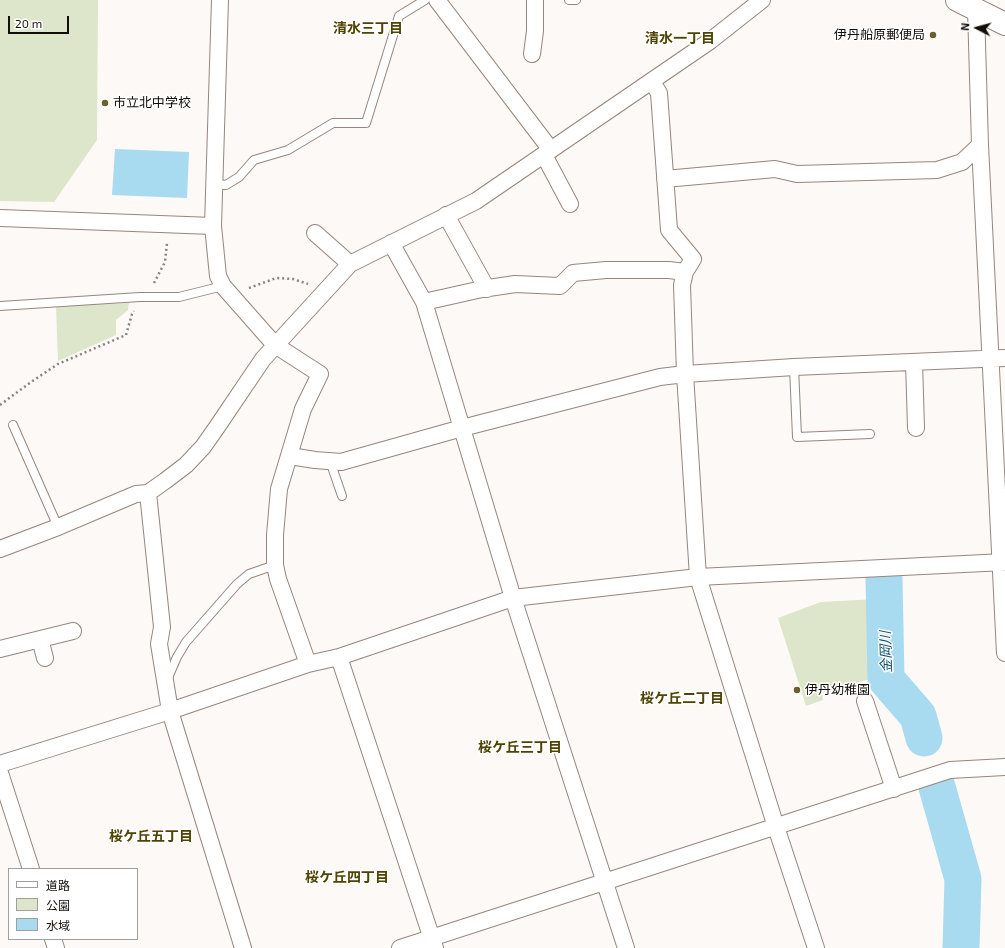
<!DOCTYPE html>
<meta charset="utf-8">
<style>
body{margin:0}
#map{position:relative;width:1005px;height:948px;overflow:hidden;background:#fdf9f7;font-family:"Exo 2","Noto Sans JP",sans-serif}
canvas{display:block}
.legend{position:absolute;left:8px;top:868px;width:130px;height:72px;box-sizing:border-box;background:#fff;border:1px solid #a19e9d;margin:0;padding:5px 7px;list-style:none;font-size:12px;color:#130d09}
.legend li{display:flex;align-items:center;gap:8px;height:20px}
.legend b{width:20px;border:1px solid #a19e9d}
.north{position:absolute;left:957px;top:8px;width:40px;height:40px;-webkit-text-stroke:3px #fff;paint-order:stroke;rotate:276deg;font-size:11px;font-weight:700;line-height:16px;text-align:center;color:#130d09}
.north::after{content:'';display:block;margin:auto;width:14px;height:18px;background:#130d09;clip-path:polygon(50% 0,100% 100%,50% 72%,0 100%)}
.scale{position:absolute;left:8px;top:16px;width:61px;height:18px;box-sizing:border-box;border:2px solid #130d09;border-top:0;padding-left:5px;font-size:12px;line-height:14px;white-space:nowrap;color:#130d09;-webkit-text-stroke:3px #fff;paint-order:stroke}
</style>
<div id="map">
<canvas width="1005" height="948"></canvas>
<ul class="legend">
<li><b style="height:5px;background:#fff"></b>道路</li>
<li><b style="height:11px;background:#dde5ca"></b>公園</li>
<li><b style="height:11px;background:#a8daf0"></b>水域</li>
</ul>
<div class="north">N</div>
<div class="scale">20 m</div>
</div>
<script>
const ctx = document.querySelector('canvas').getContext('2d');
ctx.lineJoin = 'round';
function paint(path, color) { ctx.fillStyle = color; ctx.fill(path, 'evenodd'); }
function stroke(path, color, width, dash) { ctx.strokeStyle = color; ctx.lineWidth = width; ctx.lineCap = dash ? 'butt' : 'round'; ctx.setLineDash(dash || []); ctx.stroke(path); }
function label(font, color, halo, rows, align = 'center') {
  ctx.font = font + ' "Exo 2","Noto Sans JP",sans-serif'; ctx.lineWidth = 3; ctx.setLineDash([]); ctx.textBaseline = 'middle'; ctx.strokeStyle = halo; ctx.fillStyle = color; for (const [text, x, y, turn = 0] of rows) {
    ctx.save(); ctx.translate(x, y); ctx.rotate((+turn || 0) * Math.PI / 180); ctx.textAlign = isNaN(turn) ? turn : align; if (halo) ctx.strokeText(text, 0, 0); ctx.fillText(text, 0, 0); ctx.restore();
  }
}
const green = new Path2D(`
 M0,0H98L97,140L54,202L0,201Z
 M129,303L128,310L116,320V335L58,361L56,306Z
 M877,599L880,676L822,693L823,700L806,706L778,618L821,602Z`);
const water = new Path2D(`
 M115,149L189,152L187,198L112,195Z`);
const river = new Path2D(`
 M884,578L886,679L918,716L924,738
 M937,787L963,879L961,948`);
const path = new Path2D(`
 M154,283L165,262L167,243
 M249,288L276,278L293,279L308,284
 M0,405L31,382L58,364L126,335L132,314L134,311`);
const lane = new Path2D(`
 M569,0H576
 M215,184L226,185L239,177L254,160L288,150L333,123H366L399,16L425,0
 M0,306L140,297H179L223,286
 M794,367L797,437L870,434
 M13,425L58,527
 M330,461L342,496
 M167,680L177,657L186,642L237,584L249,574L275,565`);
const street = new Path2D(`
 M220,0L213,226L218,276L223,286L275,345L320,374L303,409L279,489L275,535V565L278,579L308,664
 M437,0L551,150
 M976,9L980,145L1005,653
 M532,54L535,31V0
 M652,82L659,93L669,230L693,259L685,272L682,285L685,374L698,577L776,827L816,948
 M544,155L570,204
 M665,179L775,169L797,174L937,170L962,162L980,145
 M446,215L487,289
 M0,218L213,226
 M315,233L350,264
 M391,243L424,302L513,598L626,948
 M424,302L482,289L515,284L560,286L573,273L606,270H669L685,272
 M914,362L916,428
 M290,456L315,460L341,462L462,428L660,377L685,374L794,367L1005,358
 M148,493L162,627L159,644L170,711L243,948
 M0,549L58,527L136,494L148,493L165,481L186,465L203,447L217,427L263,359L350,264L476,201L710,41L762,0
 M40,639L45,658
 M0,649L73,631
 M339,657L435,948
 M865,701L894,789
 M0,764L170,711L308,664L339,657L513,598L698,577L1005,562
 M0,773L31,869
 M53,939L56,948
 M400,948L950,770L1005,767`);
const secondary = new Path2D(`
 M957,0L1005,24`);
const markers = [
 [933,35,4,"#69602c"],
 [105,103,4,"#69602c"],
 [797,690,4,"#69602c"]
];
const poiNames = [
 ["伊丹船原郵便局",925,35,"right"],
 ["市立北中学校",113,103],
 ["伊丹幼稚園",805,690]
];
const neighbourhoodNames = [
 ["清水三丁目",368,28],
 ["清水一丁目",680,38],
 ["桜ケ丘二丁目",682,698],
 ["桜ケ丘三丁目",520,747],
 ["桜ケ丘五丁目",151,836],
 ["桜ケ丘四丁目",347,877]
];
const waterNames = [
 ["金岡川",886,652,-92]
];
paint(green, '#dde5ca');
paint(water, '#a8daf0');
stroke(river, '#a8daf0', 37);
stroke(lane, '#96867c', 10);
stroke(street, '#96867c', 18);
stroke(secondary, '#96867c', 24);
stroke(path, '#888380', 2.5, [2, 3]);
stroke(lane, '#fff', 8);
stroke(street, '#fff', 16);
stroke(secondary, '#fff', 22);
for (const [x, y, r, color] of markers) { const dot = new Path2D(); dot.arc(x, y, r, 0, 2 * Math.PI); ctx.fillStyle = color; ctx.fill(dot); stroke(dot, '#fff', 1.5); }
label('13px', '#130d09', '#fff', poiNames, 'left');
label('bold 14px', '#4e4300', '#fff', neighbourhoodNames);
label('italic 14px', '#105269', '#fff', waterNames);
</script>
